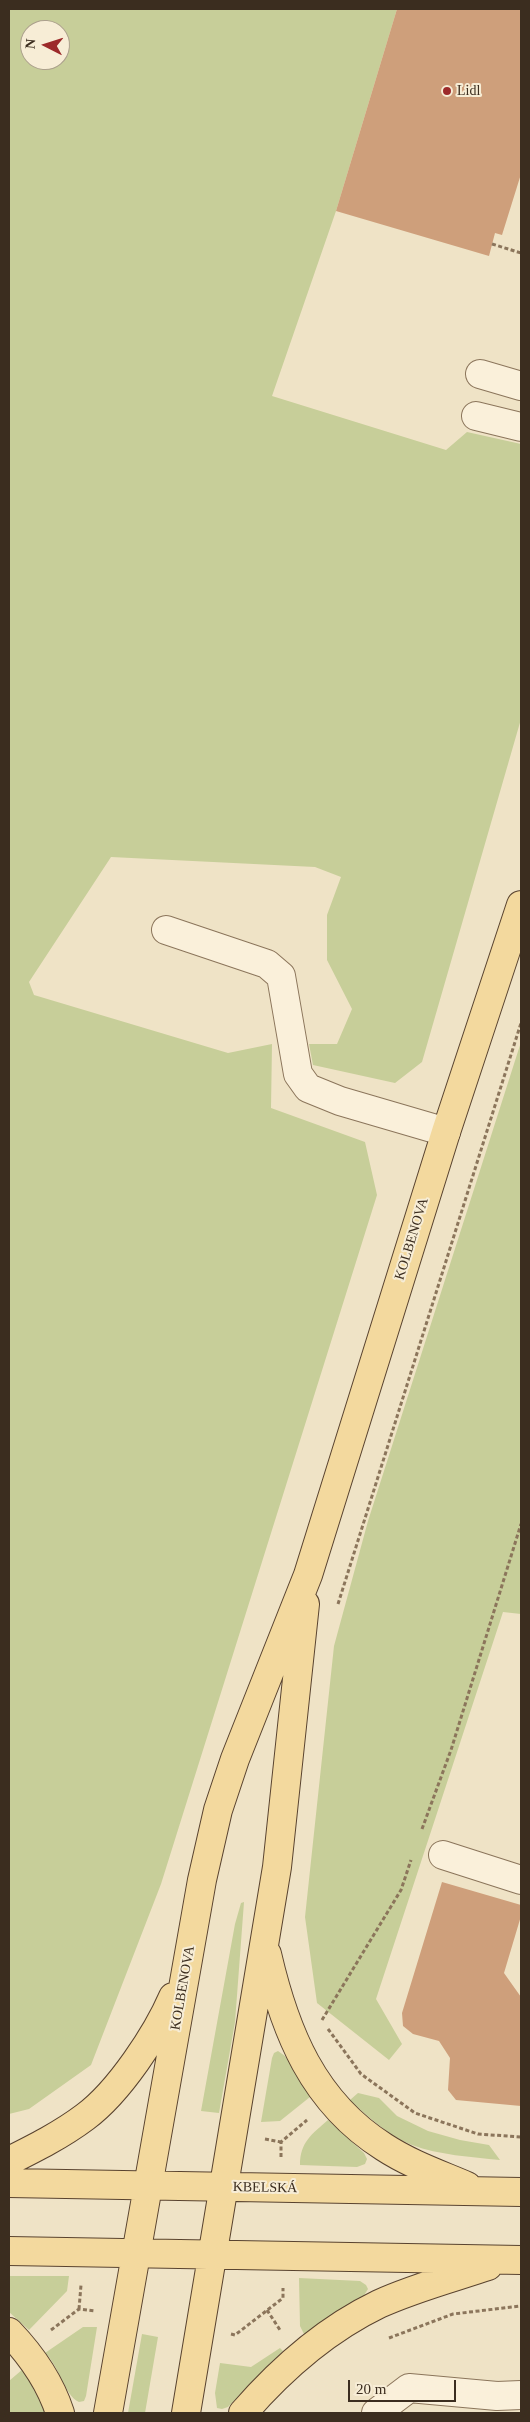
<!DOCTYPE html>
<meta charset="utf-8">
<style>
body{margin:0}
#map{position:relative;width:530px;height:2422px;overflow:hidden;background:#efe3c6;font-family:Georgia,serif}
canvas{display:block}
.frame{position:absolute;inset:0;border:10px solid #3b2d1f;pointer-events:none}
.north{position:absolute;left:20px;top:20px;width:50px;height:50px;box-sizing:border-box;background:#f7edd6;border:1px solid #aca08d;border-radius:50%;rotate:275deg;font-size:14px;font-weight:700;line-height:20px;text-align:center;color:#3b2d1f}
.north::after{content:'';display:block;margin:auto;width:18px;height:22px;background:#9c2a2a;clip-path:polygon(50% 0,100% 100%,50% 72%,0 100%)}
.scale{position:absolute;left:348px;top:2380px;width:108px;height:22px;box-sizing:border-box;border:2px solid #3b2d1f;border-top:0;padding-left:6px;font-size:15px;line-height:18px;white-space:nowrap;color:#3b2d1f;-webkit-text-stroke:4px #f7edd6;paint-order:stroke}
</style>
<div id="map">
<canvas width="530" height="2422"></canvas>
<div class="frame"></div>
<div class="north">N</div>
<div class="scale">20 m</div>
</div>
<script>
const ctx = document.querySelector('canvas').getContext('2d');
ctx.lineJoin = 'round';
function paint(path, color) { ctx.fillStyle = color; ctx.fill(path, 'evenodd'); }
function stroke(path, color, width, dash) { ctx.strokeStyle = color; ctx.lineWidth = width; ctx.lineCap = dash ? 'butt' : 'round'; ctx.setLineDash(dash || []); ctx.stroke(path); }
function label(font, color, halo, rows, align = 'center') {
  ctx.font = font + ' Georgia,serif'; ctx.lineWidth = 4; ctx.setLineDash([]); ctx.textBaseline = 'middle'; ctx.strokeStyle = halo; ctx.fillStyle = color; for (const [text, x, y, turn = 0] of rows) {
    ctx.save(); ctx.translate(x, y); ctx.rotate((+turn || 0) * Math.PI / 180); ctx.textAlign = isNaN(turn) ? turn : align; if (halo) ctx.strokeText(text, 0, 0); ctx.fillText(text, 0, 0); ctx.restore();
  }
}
const green = new Path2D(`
 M9,9H397L336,211L272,396L446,450L467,432L521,444V719L422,1062L395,1083L313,1065L309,1044H337L352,1009L327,960V915L341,877L315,867L111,857L29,982L34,995L228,1053L272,1044L271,1108L365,1142L377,1195L161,1884L91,2065L29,2109L9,2114ZM30,30H60V60H30Z
 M521,1042V1614L503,1612L376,1999L402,2044L389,2060L317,2003L305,1917L334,1646L368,1521Z
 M244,1902L235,2022L219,2113L201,2111L235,1924L241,1903Z
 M278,2051L285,2056L310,2097L280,2121L261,2122L272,2058L274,2053Z
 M358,2093L379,2098L397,2116L428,2131L460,2140L489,2145L500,2160C471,2157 439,2155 412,2145C389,2136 368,2117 350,2100Z
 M328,2120L364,2153L367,2159L365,2164L357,2167L300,2165C300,2142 312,2134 328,2120Z
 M9,2276H69L67,2291L29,2330L9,2312Z
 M299,2278L360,2281L366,2285L368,2289L363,2297L322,2321L305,2336L300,2326Z
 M83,2327H97L86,2396L84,2401L79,2402C64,2395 59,2365 45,2353Z
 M142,2334L158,2337L145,2413H128Z
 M280,2348L283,2351L228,2407L222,2409L217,2408L215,2393L220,2363L251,2367Z
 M23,2369L46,2413H9V2381Z`);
const building = new Path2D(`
 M397,9H521V174L502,235L495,233L489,256L336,211Z
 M442,1882L521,1905V1916L504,1973L521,1997V2106L456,2100L448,2090L450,2058L439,2041L413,2034L403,2026L402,2013Z`);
const path = new Path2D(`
 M492,244L521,253
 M338,1604L521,1023
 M422,1829L451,1750L521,1524
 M322,2020L401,1890L411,1860
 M328,2029L361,2074L415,2113L478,2134L521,2137
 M265,2139L281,2142
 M281,2157V2142L307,2120
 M79,2309L81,2285
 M267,2310L280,2330
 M51,2330L79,2309L95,2311
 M231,2334L235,2335L283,2298V2288
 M389,2338L453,2314L521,2306`);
const minor = new Path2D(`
 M480,374L521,386
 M476,416L521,427
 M166,930L267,964L281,976L298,1074L308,1088L340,1101L446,1132
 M443,1855L521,1880
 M376,2413L409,2388L497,2396L521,2395`);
const major = new Path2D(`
 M267,1954C285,2032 313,2102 384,2147C410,2164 439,2174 467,2186
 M9,2161C35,2148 61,2135 85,2117C119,2092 157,2034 173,1997
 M9,2183L521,2192
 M9,2251L521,2260
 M9,2332C31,2355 50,2382 60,2413
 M108,2413L202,1880L218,1810L235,1759L308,1575L446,1132L521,905
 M186,2413L277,1867L305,1604
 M243,2413C282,2368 325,2330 379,2304C414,2288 452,2278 488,2266`);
const markers = [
 [447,91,5,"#9c2a2a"]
];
const poiNames = [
 ["Lidl",457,91]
];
const streetNames = [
 ["KOLBENOVA",412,1239,-73],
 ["KOLBENOVA",183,1988,-80],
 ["KBELSKÁ",265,2188,1]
];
paint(green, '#c7ce99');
paint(building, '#ce9f7b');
stroke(minor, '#8b755b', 30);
stroke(major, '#59432f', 30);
stroke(path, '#8b755b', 3, [4, 2.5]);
stroke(minor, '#faf0da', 28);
stroke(major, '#f3d99e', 28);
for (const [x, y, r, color] of markers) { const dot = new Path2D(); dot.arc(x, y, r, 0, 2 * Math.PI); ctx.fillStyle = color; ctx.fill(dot); stroke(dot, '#f7edd6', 2); }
label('14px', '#3b2d1f', '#f7edd6', poiNames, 'left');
label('14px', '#3b2d1f', '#f7edd6', streetNames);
</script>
